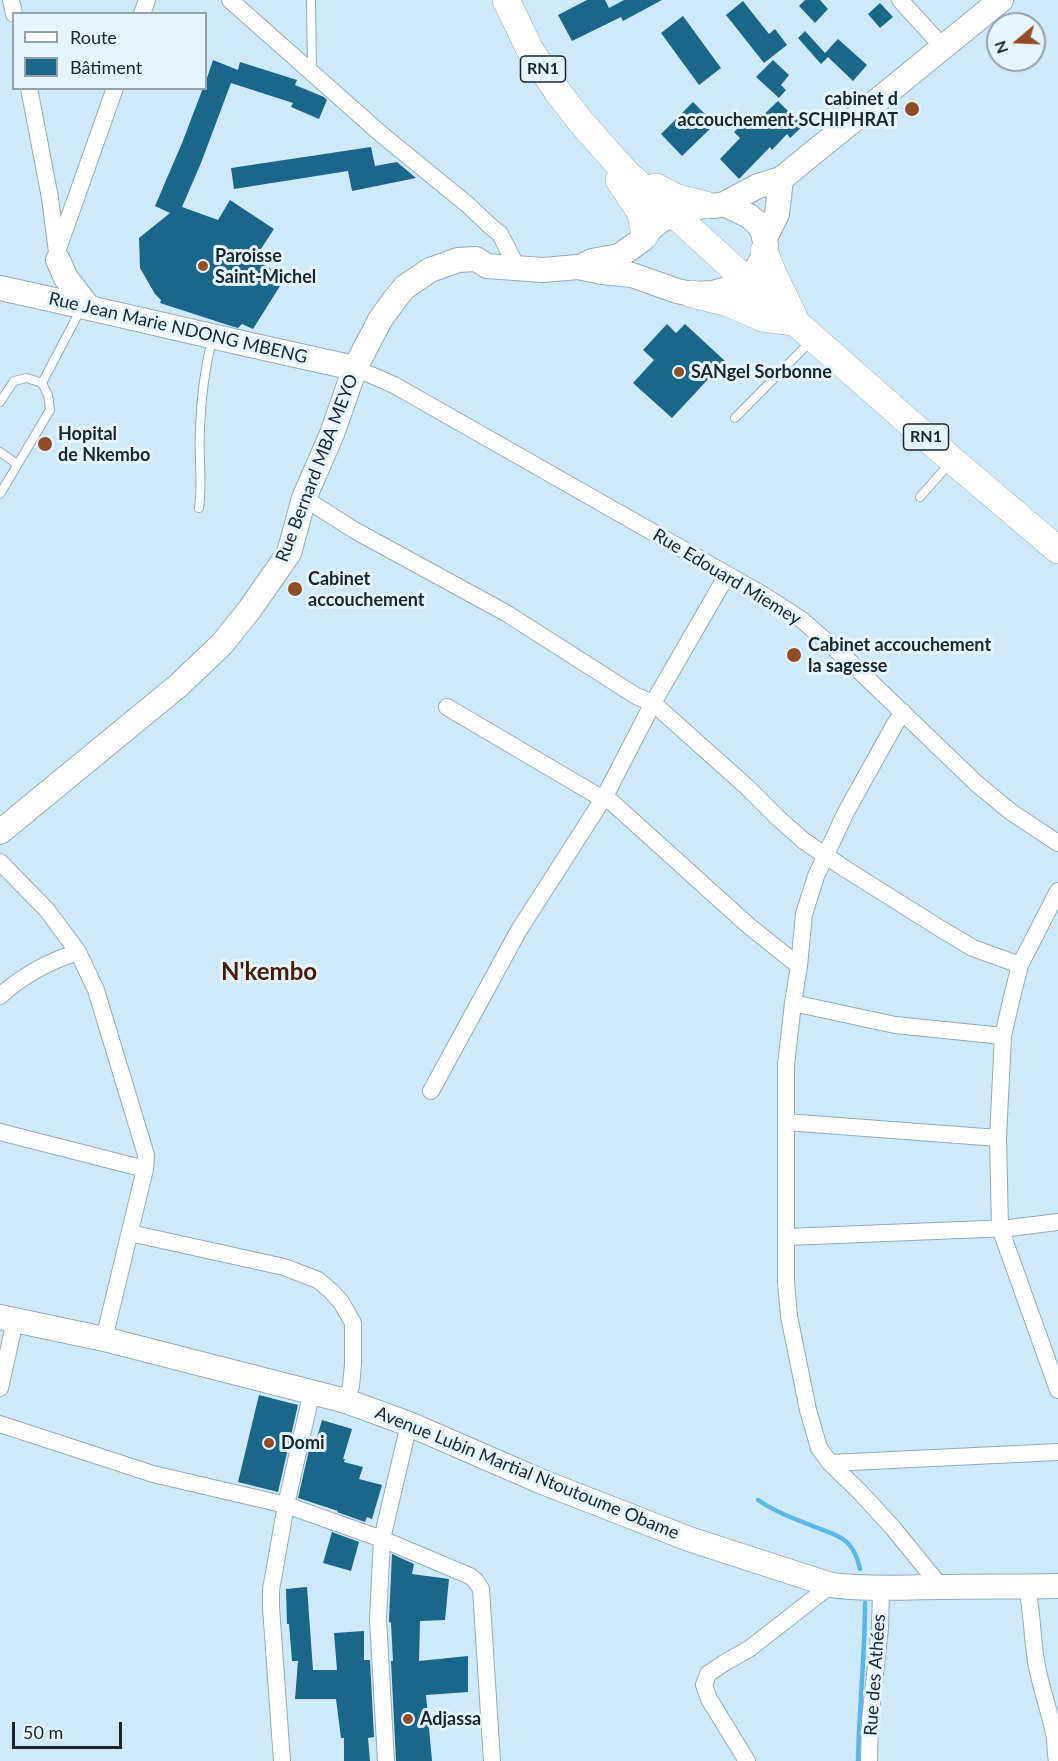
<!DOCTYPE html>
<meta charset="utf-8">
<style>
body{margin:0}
#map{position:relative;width:1058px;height:1761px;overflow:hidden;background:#ceeafa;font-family:Lato,sans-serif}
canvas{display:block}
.legend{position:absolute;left:12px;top:12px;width:195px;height:78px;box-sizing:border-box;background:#e5f5ff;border:2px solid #94a2aa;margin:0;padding:8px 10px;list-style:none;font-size:18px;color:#1b252b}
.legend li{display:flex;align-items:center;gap:12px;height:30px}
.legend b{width:30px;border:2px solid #94a2aa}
.north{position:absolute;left:986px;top:12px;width:60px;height:60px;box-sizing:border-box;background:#e5f5ff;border:2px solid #94a2aa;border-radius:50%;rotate:251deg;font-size:16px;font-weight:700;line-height:24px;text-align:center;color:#1b252b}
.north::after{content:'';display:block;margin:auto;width:21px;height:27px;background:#934d26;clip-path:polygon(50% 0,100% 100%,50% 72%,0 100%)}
.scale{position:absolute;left:12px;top:1722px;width:110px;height:27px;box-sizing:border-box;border:3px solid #1b252b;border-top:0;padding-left:8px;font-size:18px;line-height:21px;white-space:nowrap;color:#1b252b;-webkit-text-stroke:4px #e5f5ff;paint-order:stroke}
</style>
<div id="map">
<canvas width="1058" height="1761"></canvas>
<ul class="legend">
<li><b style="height:8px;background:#fff"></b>Route</li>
<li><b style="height:16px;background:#1a678a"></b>Bâtiment</li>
</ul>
<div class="north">N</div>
<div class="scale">50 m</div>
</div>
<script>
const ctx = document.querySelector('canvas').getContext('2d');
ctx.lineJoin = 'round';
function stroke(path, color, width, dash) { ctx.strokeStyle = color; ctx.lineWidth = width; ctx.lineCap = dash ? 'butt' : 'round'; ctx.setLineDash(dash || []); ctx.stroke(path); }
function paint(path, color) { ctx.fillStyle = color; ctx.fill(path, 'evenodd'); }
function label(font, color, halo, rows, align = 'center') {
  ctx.font = font + ' Lato,sans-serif'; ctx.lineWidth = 6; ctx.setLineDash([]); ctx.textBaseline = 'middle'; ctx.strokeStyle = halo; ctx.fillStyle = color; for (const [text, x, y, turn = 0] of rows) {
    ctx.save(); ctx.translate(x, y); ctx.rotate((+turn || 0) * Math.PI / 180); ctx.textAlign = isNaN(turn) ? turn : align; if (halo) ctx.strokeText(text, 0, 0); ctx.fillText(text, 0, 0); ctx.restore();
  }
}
const stream = new Path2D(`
 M758,1500C774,1511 792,1518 810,1525C837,1536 853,1536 860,1569
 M858,1761C859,1708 865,1656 865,1603`);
const building = new Path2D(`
 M587,0H605L609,8L624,0H662L623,21L621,17L572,41L558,15Z
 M805,0H820L828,9L815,23L799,6Z
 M743,1L769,34L775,29L787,45L764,63L726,15Z
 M880,3L893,17L880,28L868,14Z
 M683,16L721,68L699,85L661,33Z
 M805,31L825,53L838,39L867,65L853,81L828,57L821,64L798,38Z
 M213,60L238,70L240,62L297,80L295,85L324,97L327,100L319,119L291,107L293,103L231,83L201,163L182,207L218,220L230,200L274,229L259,252L267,257L262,264L285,278L253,329L242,324L238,328L234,327L160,303L161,300L155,294L140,268L139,238L170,213L155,206L182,143L203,88H206V81Z
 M773,60L789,75L781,85L786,90L779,98L756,77Z
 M778,101L803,126L790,138L787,134L772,150L770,147L739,179L720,159L740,138L734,132L744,123L749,129Z
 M693,102L715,124L682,156L661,134Z
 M371,147L375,166L397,162L416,178L352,191L348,171L234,189L231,168Z
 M667,324L676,333L685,324L725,361L672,418L633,383L654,360L643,350Z
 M259,1395L298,1405L278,1492L238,1482Z
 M322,1420L352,1429L343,1459H345L344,1462L363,1467L359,1479L382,1485L372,1519L367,1517L365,1522L337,1512L338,1511L298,1498L309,1450L313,1451Z
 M332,1532L359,1542L351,1571L323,1563Z
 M392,1554L414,1564L412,1574L449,1579L445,1620L420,1621L419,1661L468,1656V1692L426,1695L432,1761H396L391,1661H393L391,1623L389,1622V1619Z
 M307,1587L313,1670H337L334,1633L364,1631V1660H370L374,1737L368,1738L370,1761H344V1738H341L336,1699H295L298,1661H292L289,1624H287L286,1589Z`);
const lane = new Path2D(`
 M311,0L312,72
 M42,383L81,309
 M0,402L14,381L27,378L42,383L48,395L50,410L0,494
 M735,418L811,341
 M0,452L17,464
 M920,497L950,463
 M199,508C203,481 198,455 200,428C201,398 205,368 212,339`);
const street = new Path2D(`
 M11,0L14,14
 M230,0L381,134L468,205L489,225L500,234L517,267
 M900,0L943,47
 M142,14L147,0
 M29,88L50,198L58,260
 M59,246L115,88
 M355,368L394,385L765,596L802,620L850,662L976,783L1011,812L1058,843
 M304,498L354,530L506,613L636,696L653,703L747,787L778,818L804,841L847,870L941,929L973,948L1020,965
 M447,707L603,799
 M903,712L895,724L846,812L816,876L804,914L799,966L793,1003L786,1065V1282L789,1316L808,1410L819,1448L830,1463L860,1492L893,1528L941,1587
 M605,796L749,926L799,966
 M0,862L47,910L78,952L96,990L146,1155L145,1169L104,1339
 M1058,891L1020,965L1011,1001L1003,1036L998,1138L1000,1228L1058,1390
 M0,996C22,976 50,961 78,952
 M793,1003L895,1025L1003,1036
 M431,1091L519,930L605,796L653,703L727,575
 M786,1122L998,1138
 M0,1132L145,1169
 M130,1233L284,1267L318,1280L331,1291L341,1302L353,1323V1364L351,1386L346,1401
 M787,1237L1010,1228L1058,1222
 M0,1388L15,1321
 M0,1424L153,1474L286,1505L382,1539L470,1576L475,1580L481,1589L492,1761
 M830,1463L1058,1452
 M1027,1587C1032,1611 1032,1636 1036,1661C1040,1686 1049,1709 1054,1733C1056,1743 1055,1752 1057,1761
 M282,1761L271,1607V1590L286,1505L312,1391
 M386,1761L378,1619L382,1539L409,1424
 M747,1761L709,1699L704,1685L708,1674L724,1663L749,1649L831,1585
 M869,1761L870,1721L880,1628L881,1589`);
const secondary = new Path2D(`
 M765,238L777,214L781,179
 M58,260L66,278L89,308
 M586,264L592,261L619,256L642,240L649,230L660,221L674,214L706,205L714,206L724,204L758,186L781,179L1001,0
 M0,288C119,314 237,343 355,368
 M0,832L179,685L222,644L250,609L289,553L304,498L332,434L355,368L380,320L395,299L405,287L430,270L458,260L476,259L487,266L543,270L578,267L602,272L632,275L677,291L692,294L713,293L727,289L745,279L756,270L762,259L766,245L763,233L759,225L749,216L724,204
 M0,1317L104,1339L346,1401L409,1424L540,1481L689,1539L831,1585C869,1590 905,1587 942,1587C981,1586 1019,1587 1058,1586`);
const primary = new Path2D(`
 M506,0L529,48L557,91L581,122L627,174L674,214L745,279L795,322L952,460L1058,550
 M619,180L641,213L645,235
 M656,187L675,197L706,205
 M764,251L773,274L793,315
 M692,294L728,303L763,318L794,322`);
const markers = [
 [912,109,8,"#934d26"],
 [203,266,6,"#934d26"],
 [679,372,6,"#934d26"],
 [45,444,8,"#934d26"],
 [295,589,8,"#934d26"],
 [794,655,8,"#934d26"],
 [269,1443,6,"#934d26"],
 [408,1719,6,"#934d26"]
];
const shields = [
 [543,69,45],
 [926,437,45]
];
const shieldNames = [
 ["RN1",543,69],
 ["RN1",926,437]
];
const poiNames = [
 ["cabinet d",898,99,"right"],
 ["accouchement SCHIPHRAT",898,120,"right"],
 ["Paroisse",215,256],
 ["Saint-Michel",215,277],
 ["SANgel Sorbonne",691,372],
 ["Hopital",58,434],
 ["de Nkembo",58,455],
 ["Cabinet",308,579],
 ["accouchement",308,600],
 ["Cabinet accouchement",808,645],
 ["la sagesse",808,666],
 ["Domi",281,1443],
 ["Adjassa",420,1719]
];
const streetNames = [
 ["Rue Jean Marie NDONG MBENG",178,328,13],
 ["Rue Bernard MBA MEYO",317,468,-69],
 ["Rue Edouard Miemey",727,577,31],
 ["Avenue Lubin Martial Ntoutoume Obame",527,1473,22],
 ["Rue des Athées",875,1675,-86]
];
const districtNames = [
 ["N'kembo",269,972]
];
stroke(stream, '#59b8e7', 4.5);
paint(building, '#1a678a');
stroke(lane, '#92acbb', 10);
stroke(street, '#92acbb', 18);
stroke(secondary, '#92acbb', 26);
stroke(primary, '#92acbb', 28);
stroke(lane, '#fff', 8);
stroke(street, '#fff', 16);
stroke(secondary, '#fff', 24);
stroke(primary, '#fff', 27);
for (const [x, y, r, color] of markers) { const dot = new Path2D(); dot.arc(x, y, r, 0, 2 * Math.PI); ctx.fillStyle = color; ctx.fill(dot); stroke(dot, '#e5f5ff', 2); }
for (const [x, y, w] of shields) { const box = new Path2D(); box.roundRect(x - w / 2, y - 13, w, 26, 4.5); ctx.fillStyle = '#e5f5ff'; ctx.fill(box); stroke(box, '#1b252b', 1.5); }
label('bold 16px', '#1b252b', null, shieldNames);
label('bold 18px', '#1b252b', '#e5f5ff', poiNames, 'left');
label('18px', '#1b252b', '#e5f5ff', streetNames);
label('bold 24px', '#481a00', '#e5f5ff', districtNames);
</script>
